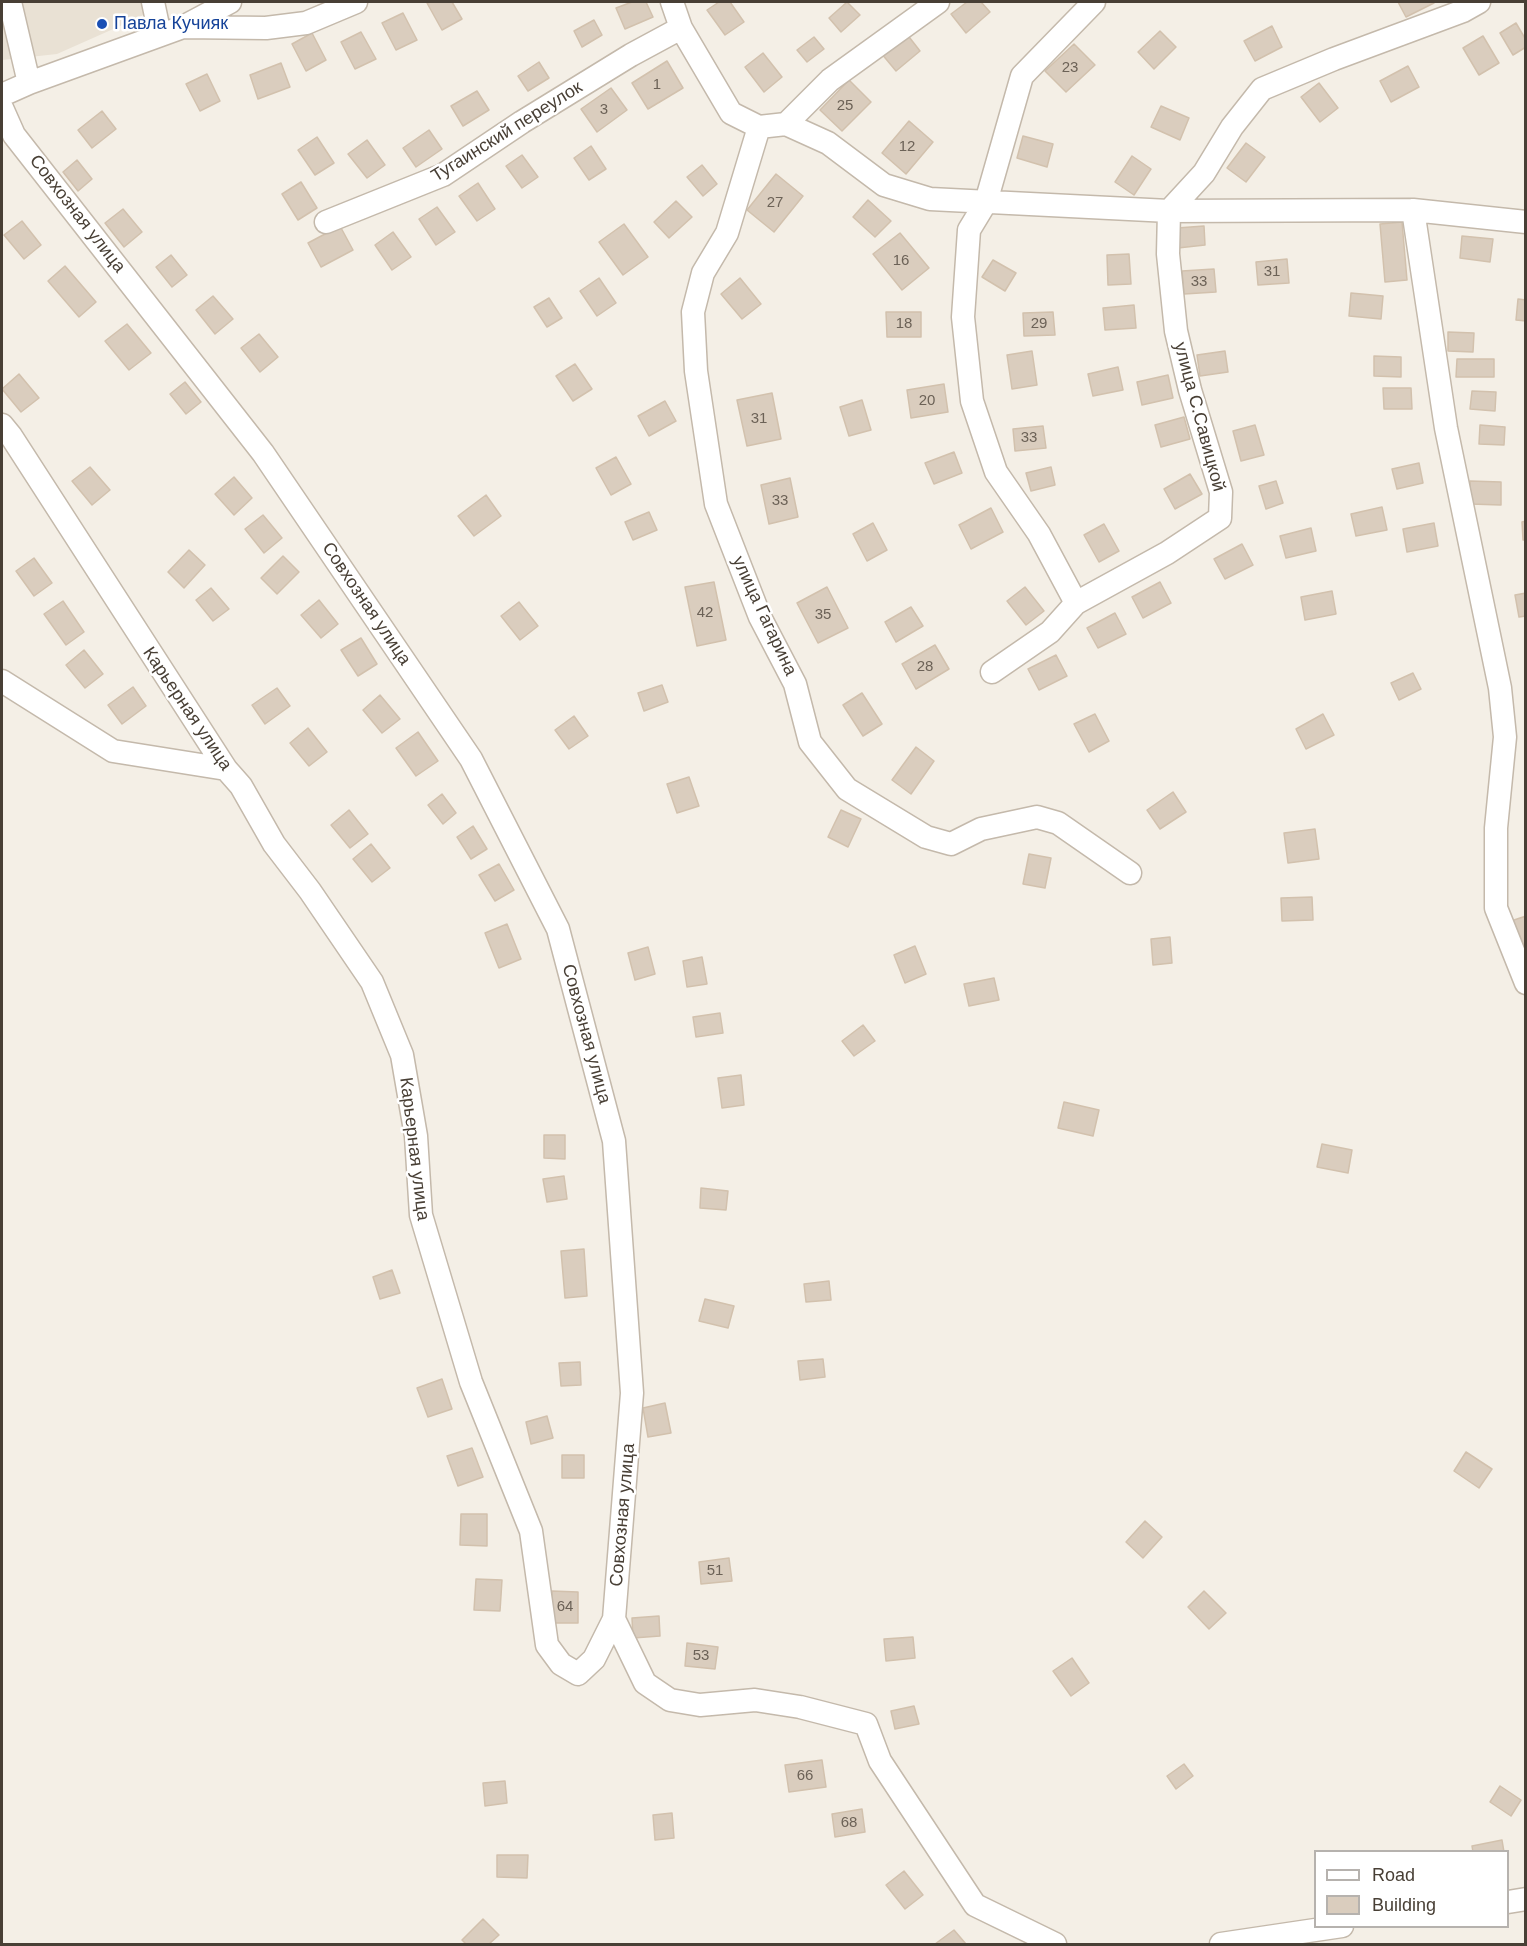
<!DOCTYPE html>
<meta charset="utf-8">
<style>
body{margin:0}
#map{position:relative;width:1527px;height:1946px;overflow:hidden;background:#f4efe6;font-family:Arial,sans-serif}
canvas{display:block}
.frame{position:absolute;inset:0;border:3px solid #483f35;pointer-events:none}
.legend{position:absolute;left:1314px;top:1850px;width:195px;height:78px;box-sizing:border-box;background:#fff;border:2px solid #b6b2ae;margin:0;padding:8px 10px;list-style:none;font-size:18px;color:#483f35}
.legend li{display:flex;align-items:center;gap:12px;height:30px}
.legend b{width:30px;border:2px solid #b6b2ae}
</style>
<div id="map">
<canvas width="1527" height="1946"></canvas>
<div class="frame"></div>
<ul class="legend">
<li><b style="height:8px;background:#fff"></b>Road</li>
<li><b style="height:16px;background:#dacdbe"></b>Building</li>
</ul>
</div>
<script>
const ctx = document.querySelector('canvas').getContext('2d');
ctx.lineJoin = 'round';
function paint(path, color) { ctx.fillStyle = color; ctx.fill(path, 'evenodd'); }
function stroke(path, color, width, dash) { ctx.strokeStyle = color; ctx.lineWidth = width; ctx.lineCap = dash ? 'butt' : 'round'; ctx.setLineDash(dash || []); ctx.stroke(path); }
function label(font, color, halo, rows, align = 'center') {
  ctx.font = font + ' Arial,sans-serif'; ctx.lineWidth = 5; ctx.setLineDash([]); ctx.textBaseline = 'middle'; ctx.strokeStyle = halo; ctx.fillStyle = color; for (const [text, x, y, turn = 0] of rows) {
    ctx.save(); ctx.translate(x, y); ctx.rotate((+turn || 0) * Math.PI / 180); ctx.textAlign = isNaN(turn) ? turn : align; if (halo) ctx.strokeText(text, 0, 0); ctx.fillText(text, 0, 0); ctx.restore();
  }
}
const residential = new Path2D(`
 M2,2H164L138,18L57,54L2,60Z`);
const building = new Path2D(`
 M430,2H452L462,19L442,30L427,3Z
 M632,2H646L653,17L625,29L616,8Z
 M719,2H730L744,22L725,35L707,10Z
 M847,2L860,15L841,32L829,18Z
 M967,2H981L990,12L966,33L951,14Z
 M1398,2H1433L1434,3L1406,17Z
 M403,13L417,40L396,50L382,23Z
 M594,20L602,35L582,47L574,31Z
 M1516,23L1526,40V47L1513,55L1500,33Z
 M1272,26L1282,47L1255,61L1244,41Z
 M1160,31L1176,47L1154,69L1138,52Z
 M361,32L376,59L355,69L341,42Z
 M312,33L326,60L306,71L292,44Z
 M906,33L920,51L896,71L881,53Z
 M1483,36L1499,63L1479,75L1463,48Z
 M814,37L824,49L807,62L797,50Z
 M1074,44L1095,65L1066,92L1045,71Z
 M763,53L782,77L764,92L745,67Z
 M667,61L683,88L648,109L632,83Z
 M539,62L549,78L528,91L518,76Z
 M281,63L290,87L258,99L250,75Z
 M1408,66L1419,87L1391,102L1380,81Z
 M207,74L220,101L200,111L186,84Z
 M849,80L871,102L842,131L820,110Z
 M1319,83L1338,108L1320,122L1301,97Z
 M611,88L627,110L597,132L581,109Z
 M477,91L489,110L463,126L451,106Z
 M1161,106L1189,118L1180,140L1151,127Z
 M102,111L116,129L92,148L78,130Z
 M909,121L933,142L906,174L882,153Z
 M429,130L442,149L416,167L403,148Z
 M1023,136L1053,144L1047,167L1017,158Z
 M317,137L334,163L315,175L298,150Z
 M367,140L385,165L367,178L348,154Z
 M1246,143L1265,157L1246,182L1227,168Z
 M591,146L606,169L589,180L574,158Z
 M522,155L538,177L522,188L506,166Z
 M1132,156L1151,169L1134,195L1115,182Z
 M77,160L92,179L78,191L63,172Z
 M702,165L717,184L703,196L687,177Z
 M776,174L803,196L774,232L747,210Z
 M301,182L317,208L298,220L282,194Z
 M478,183L495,209L477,221L459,196Z
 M868,200L891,221L875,237L853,217Z
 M676,201L692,217L669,238L654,222Z
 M437,207L455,232L436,245L419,219Z
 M123,209L142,232L124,247L105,223Z
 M22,221L41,245L24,259L4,235Z
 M1402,222L1407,280L1385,282L1380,224Z
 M624,224L648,257L623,275L599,242Z
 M340,226L353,250L321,267L308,243Z
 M1204,226L1205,245L1178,248L1177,228Z
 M393,232L411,257L392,270L375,245Z
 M900,233L929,268L902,290L873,254Z
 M1462,236L1493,239L1490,262L1460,258Z
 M1129,254L1131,284L1108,285L1107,255Z
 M171,255L187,275L172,287L156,267Z
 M1287,259L1289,283L1258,285L1256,262Z
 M993,260L1016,273L1005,291L982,277Z
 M65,266L96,302L79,317L48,281Z
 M1214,269L1216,292L1184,294L1182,271Z
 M599,278L616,303L597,316L580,291Z
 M740,278L761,304L742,319L721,294Z
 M1351,293L1383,296L1381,319L1349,316Z
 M213,296L233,319L215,334L196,310Z
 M549,298L562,318L547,327L534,307Z
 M1518,299L1526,300V321L1516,320Z
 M1134,305L1136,328L1105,330L1103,308Z
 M886,312H921V337H887Z
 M1053,312L1055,335L1024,336L1023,313Z
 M127,324L151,353L129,370L105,341Z
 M1448,332L1474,333L1473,352L1448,351Z
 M259,334L278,357L260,372L241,348Z
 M1032,351L1037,385L1012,389L1007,355Z
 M1225,351L1228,372L1200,376L1197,355Z
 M1374,356L1401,357V377L1374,376Z
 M1457,359H1494V377H1456Z
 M575,364L592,389L573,401L556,376Z
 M1118,367L1123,390L1093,396L1088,374Z
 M19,374L39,398L21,412L2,389Z
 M1168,375L1173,398L1142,405L1137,382Z
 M185,382L201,402L186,414L170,394Z
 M944,384L948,412L911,418L907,390Z
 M1383,388H1411L1412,409H1384Z
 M1472,391L1496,392L1495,411L1470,409Z
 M772,393L781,439L747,446L737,400Z
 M862,400L871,430L849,436L840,407Z
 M665,401L676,421L649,436L638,416Z
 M1184,417L1190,439L1161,447L1155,425Z
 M1255,425L1264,455L1241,461L1233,431Z
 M1480,425L1505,427L1504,445L1479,444Z
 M1043,426L1046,448L1015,451L1013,429Z
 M954,452L962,473L934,484L925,463Z
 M616,457L631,484L611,495L596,468Z
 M1419,463L1423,483L1397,489L1392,469Z
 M90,467L110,490L92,505L72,481Z
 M1051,467L1055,485L1031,491L1026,473Z
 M1190,474L1202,494L1175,509L1164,489Z
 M234,477L252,498L234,515L215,494Z
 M790,478L798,517L769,524L761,485Z
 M1276,481L1283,503L1266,509L1259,486Z
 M1470,481L1501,482V505L1470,504Z
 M486,495L501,516L474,536L458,516Z
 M1382,507L1387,530L1356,536L1351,514Z
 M991,508L1003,532L971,549L959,525Z
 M649,512L657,530L633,540L625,522Z
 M263,515L282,538L264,553L245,529Z
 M1526,521V540H1523L1522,522Z
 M873,523L887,550L867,561L853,534Z
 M1434,523L1438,546L1407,552L1403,529Z
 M1104,524L1119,551L1099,562L1084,535Z
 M1311,528L1316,551L1286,558L1280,536Z
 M1242,544L1253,565L1225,579L1214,559Z
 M189,550L205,565L184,588L168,572Z
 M283,556L299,572L277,594L261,578Z
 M34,558L52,583L34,596L16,571Z
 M714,582L726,640L697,646L685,587Z
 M1160,582L1171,603L1143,618L1132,597Z
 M827,587L848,628L818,643L797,603Z
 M1025,587L1044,611L1026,625L1007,601Z
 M211,588L229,609L213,621L196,600Z
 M1332,591L1336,614L1305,620L1301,597Z
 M1526,593V616L1519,617L1515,595Z
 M319,600L338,624L321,638L301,615Z
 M63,601L84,632L66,645L44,614Z
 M519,602L538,626L520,640L501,616Z
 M911,607L923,626L896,642L885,622Z
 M1115,613L1126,634L1098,648L1087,628Z
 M361,638L377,664L358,676L341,650Z
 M935,645L949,669L916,689L902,664Z
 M84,650L103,674L85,688L66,665Z
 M1056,655L1067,676L1039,690L1028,669Z
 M1413,673L1421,689L1399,700L1391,683Z
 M662,685L668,702L644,711L638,693Z
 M133,687L146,706L122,724L108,705Z
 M277,688L290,706L265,724L252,705Z
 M862,693L882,724L863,736L843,705Z
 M380,695L400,719L382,733L363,710Z
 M1095,714L1109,741L1089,752L1074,724Z
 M1323,714L1334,735L1306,749L1296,729Z
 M574,716L588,736L569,749L555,730Z
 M308,728L327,752L309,766L290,743Z
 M418,732L438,761L416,776L396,748Z
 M916,747L934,761L911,794L892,780Z
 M689,777L699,806L677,813L667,784Z
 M1173,792L1186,812L1160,829L1147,810Z
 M442,794L456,813L443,824L428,805Z
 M349,810L368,834L350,848L331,825Z
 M841,810L861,819L848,847L828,837Z
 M473,826L487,849L471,859L457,837Z
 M1315,829L1319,859L1288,863L1284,833Z
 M371,844L390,868L372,882L353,859Z
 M1029,854L1051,858L1045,888L1023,884Z
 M499,864L514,890L495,901L479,875Z
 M1312,897L1313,920L1282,921L1281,898Z
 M1526,916V944L1519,946L1511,921Z
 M507,924L521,959L499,968L485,933Z
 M1170,937L1172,963L1153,965L1151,939Z
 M915,946L926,974L905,983L894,955Z
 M648,947L655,974L635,980L628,953Z
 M702,957L707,984L687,987L683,961Z
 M994,978L999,1000L969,1006L964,984Z
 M720,1013L723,1033L696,1037L693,1017Z
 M863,1025L875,1041L854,1056L842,1041Z
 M741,1075L744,1105L722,1108L718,1078Z
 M1064,1102L1099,1110L1093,1136L1058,1128Z
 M544,1135H565V1159L544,1158Z
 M1322,1144L1352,1150L1348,1173L1317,1167Z
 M564,1176L567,1199L547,1202L543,1179Z
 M701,1188L728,1191L726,1210L700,1208Z
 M584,1249L587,1296L565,1298L561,1251Z
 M392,1270L400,1293L380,1299L373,1277Z
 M829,1281L831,1300L806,1302L804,1284Z
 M705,1299L734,1306L728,1328L699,1321Z
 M823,1359L825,1377L800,1380L798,1361Z
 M580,1362L581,1385L561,1386L559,1363Z
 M442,1379L452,1409L428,1417L417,1388Z
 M665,1403L671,1433L648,1437L643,1408Z
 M547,1416L553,1438L531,1444L526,1422Z
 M472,1448L483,1477L458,1486L447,1456Z
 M1466,1452L1492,1469L1479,1488L1454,1471Z
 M562,1455H584V1478H562Z
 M461,1514H487V1546L460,1545Z
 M1145,1521L1162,1537L1143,1558L1126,1542Z
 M729,1558L732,1581L701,1584L699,1562Z
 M476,1579L502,1580L500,1611L474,1610Z
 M552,1591L578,1592V1623H551Z
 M1204,1591L1226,1613L1209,1629L1188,1607Z
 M659,1616L660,1636L633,1638L632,1618Z
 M913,1637L915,1658L886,1661L884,1639Z
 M687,1643L718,1647L715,1669L685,1666Z
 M1072,1658L1089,1683L1071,1696L1053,1671Z
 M914,1706L919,1724L895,1729L891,1711Z
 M822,1760L826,1787L789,1792L785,1765Z
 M1184,1764L1193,1776L1176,1789L1167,1776Z
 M505,1781L507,1803L485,1806L483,1783Z
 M1500,1786L1521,1800L1511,1816L1490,1802Z
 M862,1809L865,1832L835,1837L832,1814Z
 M672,1813L674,1838L655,1840L653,1815Z
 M1502,1840L1504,1852H1473L1472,1846Z
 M497,1855H528L527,1878L497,1877Z
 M904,1871L923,1895L905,1909L886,1885Z
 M483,1919L499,1935L489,1944H466L462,1940Z
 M954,1930L966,1944H935Z`);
const minor = new Path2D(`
 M10,2L29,83
 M153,2L160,35
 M672,2L681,28L731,113L759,127L786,124L828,143L884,185L930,199L1169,211L1413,210L1526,222
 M183,27L266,28L306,23L356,2
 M2,95L29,83L183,27L230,2
 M2,108L14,135L263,453L471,759L558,929L614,1141L632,1393L614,1619L645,1683L670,1700L700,1705L755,1700L800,1707L866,1724L880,1761L975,1905L1055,1944
 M786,124L830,80L938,2
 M759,127L727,233L703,273L693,312L696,371L716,504L760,617L795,684L810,742L847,789L926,837L951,844L981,829L1037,817L1058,823L1130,873
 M1413,210L1446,428L1500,688L1505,737L1496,828V908L1526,983
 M326,222L443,175L522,122L631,55L681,28
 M2,425L11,436L226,769L241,786L274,844L310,891L372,982L402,1055L416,1136L421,1215L471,1382L531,1531L547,1645L561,1664L578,1674L594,1659L614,1619
 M1076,603L1039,534L996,472L972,401L963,317L969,230L986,202L1022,76L1094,2
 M992,672L1050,632L1076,603L1167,553L1220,518L1221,492L1190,390L1176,331L1168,254L1169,211L1204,173L1232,127L1262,89L1334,59L1463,11L1479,2
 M2,681L113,751L226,769
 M1508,1902L1526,1899
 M1221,1944L1342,1926`);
const markers = [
 [102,24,6,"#1a4fb4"]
];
const numberNames = [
 ["23",1070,68],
 ["1",657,85],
 ["25",845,106],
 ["3",604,110],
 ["12",907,147],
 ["27",775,203],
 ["16",901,261],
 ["31",1272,272],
 ["33",1199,282],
 ["18",904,324],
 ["29",1039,324],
 ["20",927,401],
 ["31",759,419],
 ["33",1029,438],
 ["33",780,501],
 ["42",705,613],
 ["35",823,615],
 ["28",925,667],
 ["51",715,1571],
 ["64",565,1607],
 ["53",701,1656],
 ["66",805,1776],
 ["68",849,1823]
];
const transitNames = [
 ["Павла Кучияк",114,24]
];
const streetNames = [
 ["Тугаинский переулок",507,132,-32],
 ["Совхозная улица",77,214,52],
 ["улица С.Савицкой",1199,417,75],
 ["Совхозная улица",366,604,56],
 ["улица Гагарина",764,616,65],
 ["Карьерная улица",187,709,56],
 ["Совхозная улица",586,1034,75],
 ["Карьерная улица",414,1149,83],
 ["Совхозная улица",623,1515,-85]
];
paint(residential, '#e9e1d4');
paint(building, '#dacdbe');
stroke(building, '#d2c1ad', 1.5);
stroke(minor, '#c4b9ab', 25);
stroke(minor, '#fff', 22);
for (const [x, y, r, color] of markers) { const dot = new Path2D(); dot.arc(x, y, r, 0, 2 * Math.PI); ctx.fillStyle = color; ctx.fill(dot); stroke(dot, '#fff', 2); }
label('15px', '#6c6257', null, numberNames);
label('18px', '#164399', '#fff', transitNames, 'left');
label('18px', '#483f35', '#fff', streetNames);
</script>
